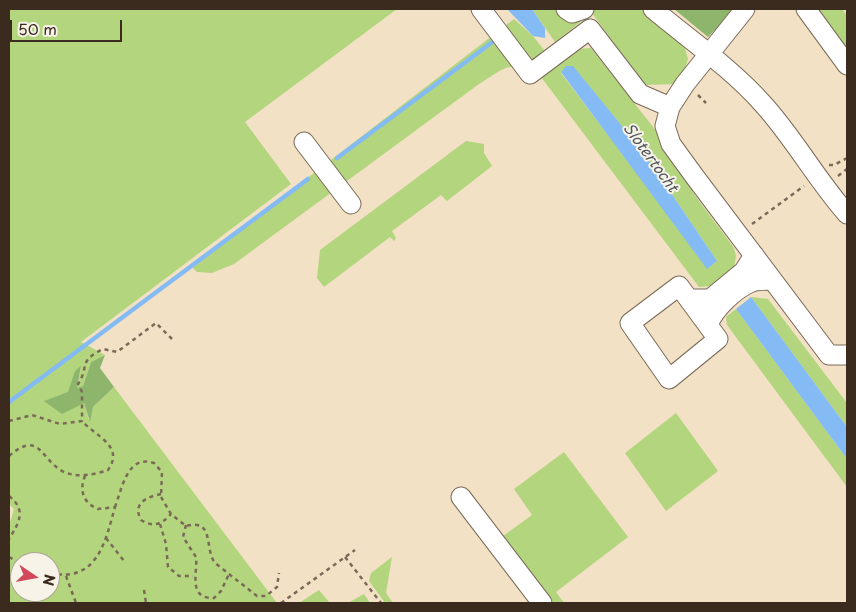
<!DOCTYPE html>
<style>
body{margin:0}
#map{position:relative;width:856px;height:612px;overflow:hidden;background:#f2e1c5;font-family:"Playpen Sans",sans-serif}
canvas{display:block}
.frame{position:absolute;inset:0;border:10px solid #3b2a1e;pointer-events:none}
.north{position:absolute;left:10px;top:552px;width:50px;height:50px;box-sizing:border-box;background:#f7f3e8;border:1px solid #aca397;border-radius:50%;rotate:102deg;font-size:14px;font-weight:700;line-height:20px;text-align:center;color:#3b2a1e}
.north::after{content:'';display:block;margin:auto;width:18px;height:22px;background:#d1495b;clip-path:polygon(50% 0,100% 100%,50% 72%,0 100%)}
.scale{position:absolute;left:10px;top:20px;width:112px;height:22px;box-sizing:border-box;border:2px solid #3b2a1e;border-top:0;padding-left:6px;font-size:15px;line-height:18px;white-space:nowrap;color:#3b2a1e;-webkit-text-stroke:4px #f7f3e8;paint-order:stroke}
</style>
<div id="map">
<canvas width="856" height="612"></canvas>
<div class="frame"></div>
<div class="north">N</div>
<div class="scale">50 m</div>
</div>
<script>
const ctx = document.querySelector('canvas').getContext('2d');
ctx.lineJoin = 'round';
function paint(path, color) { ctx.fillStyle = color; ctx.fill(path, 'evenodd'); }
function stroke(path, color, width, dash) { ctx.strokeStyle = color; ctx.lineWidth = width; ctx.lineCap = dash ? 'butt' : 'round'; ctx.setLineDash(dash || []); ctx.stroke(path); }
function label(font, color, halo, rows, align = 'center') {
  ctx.font = font + ' "Playpen Sans",sans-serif'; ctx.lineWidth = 4; ctx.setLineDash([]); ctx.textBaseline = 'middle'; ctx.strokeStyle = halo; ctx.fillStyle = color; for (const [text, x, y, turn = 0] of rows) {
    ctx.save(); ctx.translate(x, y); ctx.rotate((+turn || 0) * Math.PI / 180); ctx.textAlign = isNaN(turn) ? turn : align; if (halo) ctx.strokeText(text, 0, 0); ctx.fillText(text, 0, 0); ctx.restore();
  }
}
const green = new Path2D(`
 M9,9H397L245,122L291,184L81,342L105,355L91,362L83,386L77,389L81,367L69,392L84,403L89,420L93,407L114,387L277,603H9V526L14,509L9,504ZM20,562H50V592H20Z
 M532,9H646L683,42L688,59L682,80L678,84L644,85L592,13L555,42Z
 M817,9H842L847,15V52Z
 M514,19L533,36L555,64L577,49L591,48L657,132L692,184L693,193L734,248L736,256L734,268L712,286L699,287L538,73C505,62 508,66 479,84L234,264L212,273L197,272L192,267ZM572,66L644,153L717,261L708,268L561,73Z
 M466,141L484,144V153L492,166L447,201L441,195L392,231L396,238L394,241L390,237L324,287L317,278L320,250Z
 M751,297L768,299L847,403V427Z
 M736,309L847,459V487L727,325L726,317Z
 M676,413L718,471L666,511L625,453Z
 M564,452L628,537L556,592L564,603H550L503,536L532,515L514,489Z
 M392,557L386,593L393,603H385L369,581L371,573Z
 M319,590L329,602L343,603H299Z
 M364,594L370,603H348Z`);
const forest = new Path2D(`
 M674,9H735L708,37Z
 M105,355L100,368L114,387L93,407L90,422L84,403L62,414L44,401L68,392L75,371L81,366L77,388L83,386L91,362Z`);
const water = new Path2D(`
 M507,9H532L545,28V38L533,36Z
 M566,66H573L644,153L717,261L707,269L561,72Z
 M751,297L847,427V459L736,309Z`);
const stream = new Path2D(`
 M337,158L491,43
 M9,402L308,179`);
const path = new Path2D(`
 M698,95L706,103
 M829,165H834L847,158
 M838,176L847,169
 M752,224L804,186
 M9,421L32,415L60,424L82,421V392L78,384C90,366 77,362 103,349L117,352L156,323L173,340
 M9,456C38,431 40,456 59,469C72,479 94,475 108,470C125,446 95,436 82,421
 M161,494C147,497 132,503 141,520C154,528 162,524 171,514
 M9,496C27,510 19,523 9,539
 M115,507C122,489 127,454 154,463L162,472L161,497L171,514L186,526C215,518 204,549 215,563L257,596H266L277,587L279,573
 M160,524L166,544L168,567L179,576H193
 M186,525L183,537L196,557C198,572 187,599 214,598L221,591L229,574
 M106,538L124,561
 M9,557L20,563
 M345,557L381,603
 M50,573C97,583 105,543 115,507L98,509C83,503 79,490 85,476
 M66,576L76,603
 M144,590L146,603
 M281,603L355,550`);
const minor = new Path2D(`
 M481,9L530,74L590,29L640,94L670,107
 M566,9L572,13L584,9
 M653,9C690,40 731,68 763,104C794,138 816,179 847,214
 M745,9L685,84L670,107L665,126L671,144L695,177L829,355H847
 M806,9L847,65
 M304,142L351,204
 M679,286L718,339L669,379L630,323Z
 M689,299H710L744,271L754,255
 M708,325C714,309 736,288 752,282C758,280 766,280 772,280
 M461,497L542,603`);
const waterNames = [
 ["Slotertocht",650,158,54]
];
paint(green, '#b2d57d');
paint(forest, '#8db66c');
paint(water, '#84bbf4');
stroke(stream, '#84bbf4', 4.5);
stroke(minor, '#7b6a58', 21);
stroke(path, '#7b6a58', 2.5, [4, 4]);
stroke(minor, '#fff', 19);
label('italic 15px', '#51565e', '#f7f3e8', waterNames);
</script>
